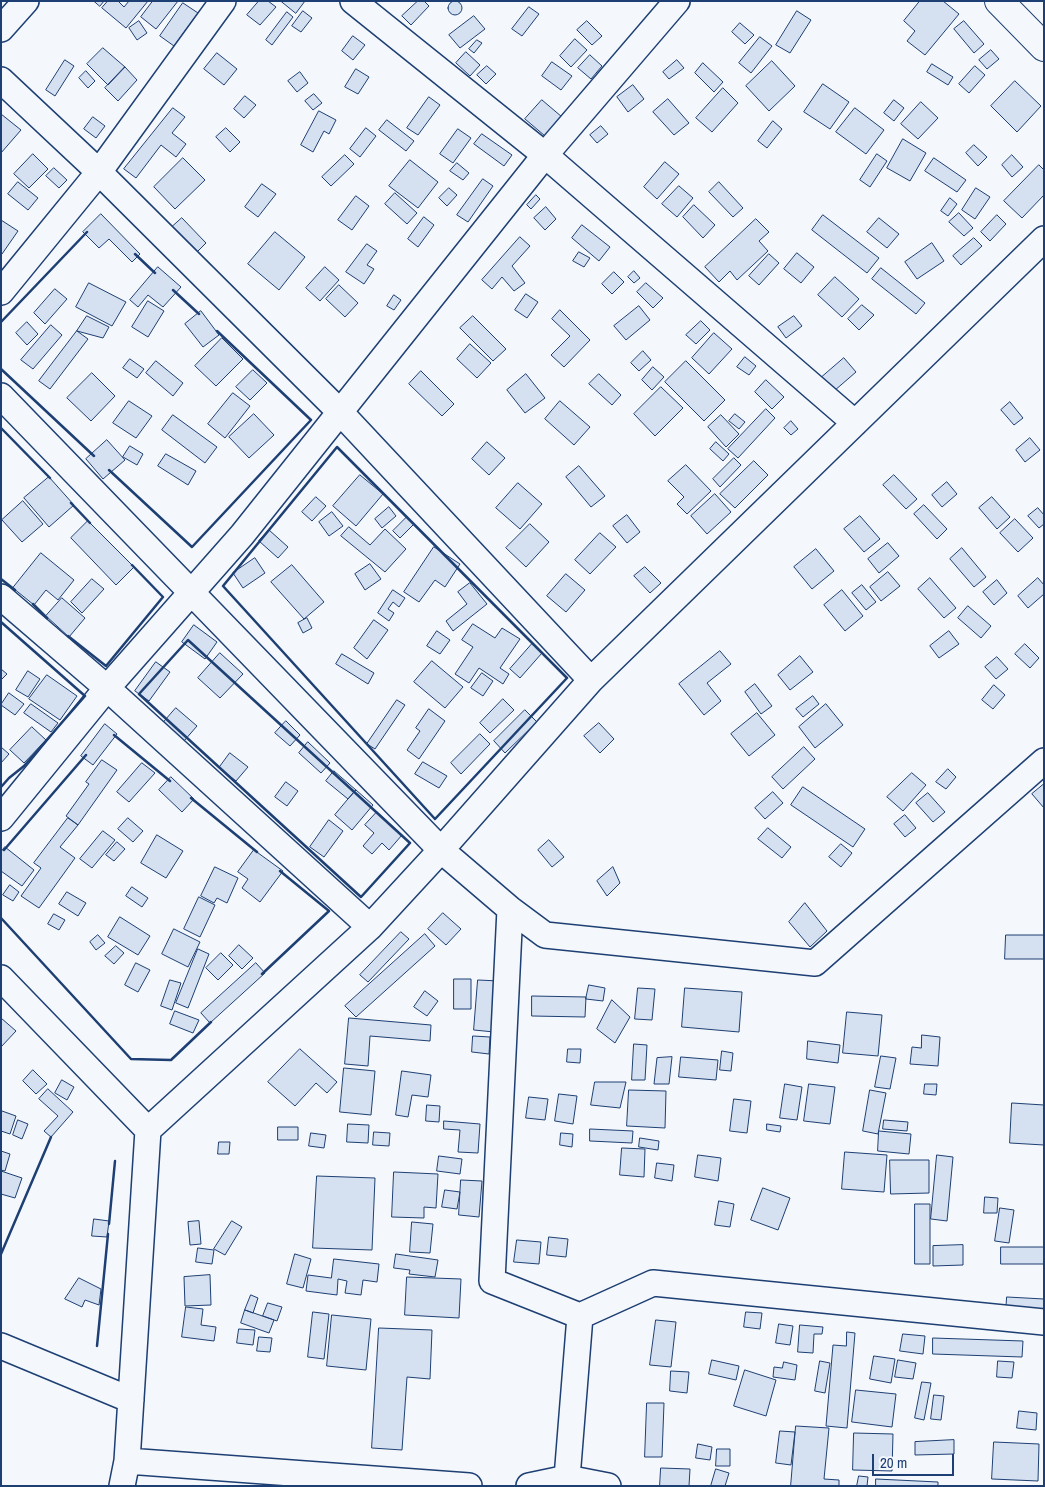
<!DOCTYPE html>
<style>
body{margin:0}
#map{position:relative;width:1045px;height:1487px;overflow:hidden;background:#f4f7fb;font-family:"Archivo Narrow",sans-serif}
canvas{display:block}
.frame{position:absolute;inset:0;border:2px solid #1d3f73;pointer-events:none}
.scale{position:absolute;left:872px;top:1454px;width:82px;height:22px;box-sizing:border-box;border:2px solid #1d3f73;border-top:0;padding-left:6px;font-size:15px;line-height:18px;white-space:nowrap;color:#1d3f73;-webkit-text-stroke:4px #f4f7fb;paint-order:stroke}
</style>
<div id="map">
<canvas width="1045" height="1487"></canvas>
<div class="frame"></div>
<div class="scale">20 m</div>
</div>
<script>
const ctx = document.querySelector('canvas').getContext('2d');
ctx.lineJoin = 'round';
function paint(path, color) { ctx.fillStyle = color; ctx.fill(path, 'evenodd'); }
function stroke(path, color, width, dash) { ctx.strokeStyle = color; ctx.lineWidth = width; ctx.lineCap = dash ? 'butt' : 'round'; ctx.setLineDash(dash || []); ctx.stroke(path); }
const building = new Path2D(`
 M94,1H104L100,6Z
 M108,1H118L124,7L129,1H148L126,28L102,8Z
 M153,1H178L156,29L141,17Z
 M259,1H268L276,7L260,25L247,15Z
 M281,1H305L296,13Z
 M418,1H424L429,6L411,25L402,16Z
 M920,1H943L959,14L925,55L907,41L915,31L904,21Z
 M448 8a7 7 0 1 1 14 0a7 7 0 1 1-14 0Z
 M183,3L198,13L174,46L160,36Z
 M529,7L539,14L522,36L512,29Z
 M303,11L312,18L301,32L292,26Z
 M797,11L811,20L790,53L776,45Z
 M287,12L293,17L272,45L266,40Z
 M474,16L485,29L460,48L449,35Z
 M139,21L147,33L137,40L129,28Z
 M587,21L602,36L592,45L577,30Z
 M964,21L984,44L974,53L954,29Z
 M740,23L754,35L745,44L732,32Z
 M353,36L365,45L353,60L342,51Z
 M760,37L772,46L751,73L739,63Z
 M575,39L587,50L571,67L560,56Z
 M477,40L482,43L474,53L469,49Z
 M103,48L125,67L108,85L87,64Z
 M991,50L999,59L987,69L979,60Z
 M466,52L480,65L470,76L456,63Z
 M217,53L237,69L224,85L204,69Z
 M590,55L602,66L591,79L578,68Z
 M65,60L74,66L55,96L46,90Z
 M677,60L684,68L669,79L663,72Z
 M772,61L795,86L769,111L746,86Z
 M552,62L572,76L561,90L542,76Z
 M703,63L723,82L714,92L695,73Z
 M932,64L953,77L948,85L927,72Z
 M487,66L496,74L486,84L477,75Z
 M975,66L985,75L969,93L959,84Z
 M125,67L137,80L118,101L105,88Z
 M356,69L369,77L358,94L345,87Z
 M86,71L95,81L88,88L79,78Z
 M300,72L308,83L297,92L288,81Z
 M1015,81L1041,106L1017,132L991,106Z
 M823,84L849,102L830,129L804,112Z
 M633,85L644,99L628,112L617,97Z
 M723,88L738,103L712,132L696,118Z
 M314,94L322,103L313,110L305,101Z
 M245,96L256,105L244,118L234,109Z
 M429,97L440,105L418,135L407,128Z
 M668,99L689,123L674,135L653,112Z
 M542,100L562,117L545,136L525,119Z
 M894,100L904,108L894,121L884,113Z
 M921,102L938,118L918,139L901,124Z
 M173,108L185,117L172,133L186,144L176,157L161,145L136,178L124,169Z
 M855,108L884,130L866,154L836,132Z
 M319,111L336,120L329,134L324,131L313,152L301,145Z
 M1,114L21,130L1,153Z
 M93,117L105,126L96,138L84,129Z
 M387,120L414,141L406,151L379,130Z
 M773,121L782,129L767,148L758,141Z
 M601,126L608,134L597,143L590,135Z
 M226,128L240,142L230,152L216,137Z
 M366,128L376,136L360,157L350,149Z
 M458,129L471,138L453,163L440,154Z
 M482,134L512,155L504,166L474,144Z
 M903,139L926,153L910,181L887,168Z
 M974,145L987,157L978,166L966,153Z
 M33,154L48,169L29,188L14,174Z
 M877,154L887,161L870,187L860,180Z
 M345,155L354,164L331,186L322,177Z
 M1012,155L1023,167L1012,177L1002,165Z
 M183,158L205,180L175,209L154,187Z
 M934,158L966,180L957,192L925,171Z
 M410,160L438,182L418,208L389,186Z
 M665,162L679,174L657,199L644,187Z
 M457,163L469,173L463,180L450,171Z
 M1039,165L1044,170V195L1022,218L1004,201Z
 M54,168L67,180L59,188L46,176Z
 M483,179L493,186L468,222L457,215Z
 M18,182L38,198L28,210L8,194Z
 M719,182L743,208L733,217L709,192Z
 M262,184L276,194L258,217L245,207Z
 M679,186L693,198L677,217L662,204Z
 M449,188L457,195L447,206L439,198Z
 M976,188L990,197L975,219L962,210Z
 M395,193L417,213L407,224L385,204Z
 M536,195L540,199L531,209L527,205Z
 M356,196L369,206L352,230L338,220Z
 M950,198L957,204L948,216L941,211Z
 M694,205L715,225L703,238L683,217Z
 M546,207L556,219L545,230L534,218Z
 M959,213L973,228L964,236L949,222Z
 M101,214L140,254L132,262L109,239L99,248L83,232Z
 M823,215L879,258L867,273L812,230Z
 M997,215L1006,224L990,241L981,232Z
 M424,217L434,225L418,247L408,239Z
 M182,218L206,243L197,252L172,227Z
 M879,218L899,234L887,248L867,232Z
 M756,219L769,232L759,241L768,251L737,280L730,271L719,282L705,267Z
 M1,220L18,231L2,254L1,253Z
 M582,225L610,247L599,261L572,238Z
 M275,232L305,257L279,290L248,264Z
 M520,237L530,246L512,266L525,283L514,291L502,277L492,289L482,280Z
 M974,238L982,246L961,265L953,256Z
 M932,243L944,261L917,279L905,262Z
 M367,244L377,251L367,265L374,269L364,284L346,272Z
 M579,252L590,258L584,267L573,261Z
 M797,253L814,267L801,283L784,269Z
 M769,254L779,263L759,285L749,276Z
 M158,267L181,287L163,307L148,295L138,307L130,300Z
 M325,267L339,280L320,301L306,288Z
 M881,268L925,303L916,314L872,279Z
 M634,271L640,278L634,283L628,277Z
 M614,272L624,282L612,294L602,284Z
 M835,277L859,299L842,317L818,295Z
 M89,283L126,302L112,326L76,307Z
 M646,283L663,298L653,308L637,292Z
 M339,285L358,303L345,317L326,299Z
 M55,289L67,299L45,324L34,313Z
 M526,294L538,302L527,318L515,310Z
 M394,295L401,300L394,310L387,306Z
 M148,301L164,311L148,337L132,327Z
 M862,305L874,315L859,330L848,319Z
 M639,306L650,320L626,340L614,326Z
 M560,310L590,340L564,367L551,355L570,336L552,319Z
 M201,311L219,335L203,347L185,324Z
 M87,316L109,327L103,338L77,331Z
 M473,316L506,349L493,361L460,328Z
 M794,316L802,326L786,338L778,327Z
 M701,321L710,330L696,344L686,335Z
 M27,322L38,334L27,345L16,333Z
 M51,325L62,335L33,369L21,360Z
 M77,331L88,339L50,389L39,381Z
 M714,333L732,349L709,374L692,358Z
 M222,338L243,359L216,386L195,366Z
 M470,344L491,363L477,378L457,359Z
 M643,351L651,360L639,371L631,363Z
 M745,357L756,366L749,375L737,367Z
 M844,358L856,372L834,391L822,377Z
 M130,359L144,369L137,378L123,368Z
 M156,361L183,383L173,396L146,373Z
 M686,361L725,400L704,421L665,382Z
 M653,367L664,377L652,390L642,380Z
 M253,370L267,383L250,400L236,387Z
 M421,371L454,404L442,416L409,384Z
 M92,373L115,396L91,421L67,398Z
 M526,374L545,398L525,413L507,390Z
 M599,374L621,395L612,405L589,384Z
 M766,380L784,397L772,409L755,392Z
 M661,387L683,408L655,436L634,414Z
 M233,393L250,406L225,438L208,424Z
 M129,401L152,416L136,438L113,423Z
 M560,401L590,427L574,445L545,419Z
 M1010,402L1023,418L1014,425L1001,410Z
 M766,409L775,418L738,458L728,449Z
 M254,414L274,435L249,458L229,437Z
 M735,414L745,422L739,429L729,421Z
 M173,415L217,447L205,463L162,430Z
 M721,415L739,434L726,447L708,427Z
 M791,421L798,429L791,435L784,428Z
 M1030,438L1040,450L1025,462L1016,450Z
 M107,440L125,460L103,479L86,459Z
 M487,442L505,458L489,475L472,459Z
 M716,442L729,454L723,461L710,449Z
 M130,446L143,454L137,465L123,457Z
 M166,454L196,471L188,485L158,466Z
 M734,458L741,465L720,487L713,479Z
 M754,461L768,475L735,508L720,494Z
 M686,465L711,491L687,514L677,504L684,497L668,481Z
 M579,466L605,496L591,507L566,477Z
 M360,475L383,494L356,526L333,506Z
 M894,475L917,499L906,509L883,485Z
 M49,477L74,505L49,527L24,498Z
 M947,482L957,494L942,507L932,495Z
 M518,483L542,504L520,529L496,508Z
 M715,494L731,512L707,534L691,516Z
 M316,497L326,506L312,521L302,512Z
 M992,497L1010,517L997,529L979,508Z
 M23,501L43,524L22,542L2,520Z
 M924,505L947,529L937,539L914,514Z
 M389,507L396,516L382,528L375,519Z
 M1038,508L1044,515V524L1039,528L1028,516Z
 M332,512L343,526L329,536L319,522Z
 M627,515L640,532L627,543L613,526Z
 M860,516L880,539L864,552L844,529Z
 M407,517L414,524L400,538L393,531Z
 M1015,519L1033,538L1018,552L1000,533Z
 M88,521L134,567L116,585L71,538Z
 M530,524L549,542L526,567L506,548Z
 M349,527L370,545L385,529L406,549L385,572L341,536Z
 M269,530L288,547L278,558L259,541Z
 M600,533L616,547L590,574L575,560Z
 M888,543L899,556L879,573L868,559Z
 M434,547L460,564L445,587L435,580L419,602L404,592Z
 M962,548L986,577L974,587L950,559Z
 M816,549L834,571L812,589L794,567Z
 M41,553L74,580L58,600L46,590L34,605L13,588Z
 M255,558L265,573L243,588L233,573Z
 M370,564L381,579L365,590L355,574Z
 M292,565L324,602L304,619L271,582Z
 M645,567L661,583L650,593L634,576Z
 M888,572L900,586L881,601L870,587Z
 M566,574L585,590L566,612L547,596Z
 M930,578L956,608L944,618L918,589Z
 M1038,578L1044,585V594L1028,608L1018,596Z
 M92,579L104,589L82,613L71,602Z
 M997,580L1007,593L994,605L983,592Z
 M470,583L487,604L453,631L446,621L467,604L458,592Z
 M862,585L876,602L866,610L852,593Z
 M393,590L405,598L399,607L393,602L388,609L394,613L389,621L378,613Z
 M842,590L863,616L845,631L824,605Z
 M62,598L85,618L69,637L46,616Z
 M968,606L991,626L981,638L958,618Z
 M307,618L312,628L303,633L298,623Z
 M374,620L388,630L367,659L354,648Z
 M473,624L495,638L502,628L520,639L500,668L509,674L503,684L479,668L469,683L455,674L473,647L462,640Z
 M194,625L217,642L205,659L182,642Z
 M437,631L450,640L440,654L427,646Z
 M949,631L959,644L939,658L930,646Z
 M532,644L542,653L520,678L510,669Z
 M1025,644L1039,658L1030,668L1015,654Z
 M720,651L731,664L707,683L721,701L704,715L679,684Z
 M220,653L243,674L220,698L198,678Z
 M342,654L374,673L368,684L336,664Z
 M800,656L813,672L790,690L778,675Z
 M997,657L1008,669L996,679L985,667Z
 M432,661L463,687L445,708L414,682Z
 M156,662L170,672L149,701L135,691Z
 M1,669L7,674L1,680Z
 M28,671L40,679L28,697L16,690Z
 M482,673L493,681L483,696L471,688Z
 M47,675L77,696L60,720L29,699Z
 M755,684L772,706L761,714L745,692Z
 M994,685L1005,695L993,709L982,700Z
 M9,693L24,704L15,715L1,705Z
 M813,696L819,704L803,717L796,709Z
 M503,699L514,710L490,733L480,723Z
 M397,700L405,705L375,749L367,744Z
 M31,704L58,723L51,732L24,713Z
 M826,704L843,725L815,748L799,727Z
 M176,708L197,726L184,741L163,723Z
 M429,709L445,721L419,759L407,750L420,731L416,728Z
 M525,710L537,722L505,753L494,741Z
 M757,713L775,735L749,756L731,734Z
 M286,721L300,735L290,746L275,733Z
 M599,723L614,739L600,753L584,736Z
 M105,724L117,734L93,765L81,756Z
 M32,727L46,740L24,763L10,750Z
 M480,734L490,744L461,774L451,763Z
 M308,742L330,763L321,773L299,753Z
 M1,747L9,754L1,763Z
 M804,747L815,759L783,789L772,777Z
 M230,753L248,767L236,781L219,768Z
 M102,760L117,770L78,825L66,816L89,784L86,782Z
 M423,762L447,776L439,788L415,774Z
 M142,763L155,773L129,802L117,792Z
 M948,769L956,777L946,789L936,782Z
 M334,771L356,790L348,799L326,781Z
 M912,773L926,785L903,811L887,797Z
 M171,777L194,799L182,812L159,790Z
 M286,782L298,791L287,806L275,797Z
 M1044,784V808L1032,794Z
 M803,787L865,829L853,847L791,805Z
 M356,790L373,805L352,830L335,815Z
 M773,792L783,803L765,819L755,808Z
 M928,793L945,812L933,822L916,803Z
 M377,812L402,835L389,850L382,843L372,854L363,846L374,833L365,825Z
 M905,815L916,828L905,837L894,824Z
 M68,818L78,825L60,847L75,858L39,908L21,896L41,868L34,863Z
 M128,818L143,831L133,842L118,829Z
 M329,820L343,831L324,857L310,847Z
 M768,828L791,847L782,858L758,839Z
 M103,831L115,840L92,868L80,859Z
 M157,835L183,851L166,878L141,863Z
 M549,840L564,857L552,867L538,850Z
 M117,842L125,849L114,861L106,855Z
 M841,844L852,853L841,867L829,857Z
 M5,847L34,870L22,886L1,871V852Z
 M254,850L283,871L260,902L242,888L248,879L238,872Z
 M215,867L238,878L227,903L217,898L214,903L201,896Z
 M613,867L620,883L607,896L597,881Z
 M10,885L19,892L13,901L3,895Z
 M132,887L148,898L142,907L126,896Z
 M67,892L86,903L78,916L59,904Z
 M199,897L215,905L200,937L184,929Z
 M805,903L827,931L810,947L789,922Z
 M443,913L461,929L446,945L428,929Z
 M54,914L65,920L59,930L48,924Z
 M120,917L150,936L138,955L108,937Z
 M174,929L200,942L188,967L162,954Z
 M401,932L409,939L368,982L360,975Z
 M425,934L435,946L356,1017L345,1006Z
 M98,935L105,943L96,950L90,942Z
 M1006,935H1044V959H1005Z
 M239,945L253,958L242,969L229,956Z
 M116,946L124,953L114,964L105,956Z
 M198,949L209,954L188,1008L176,1003Z
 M221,953L233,965L218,980L206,968Z
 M136,963L150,970L138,992L125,985Z
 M256,963L265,973L210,1023L201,1013Z
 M454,979H471V1009H454Z
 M170,980L181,983L172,1010L161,1006Z
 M478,980L499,981L494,1032L474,1030Z
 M589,985L605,988L603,1001L586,999Z
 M638,988L655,989L652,1020L635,1019Z
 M685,988L742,992L739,1032L682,1027Z
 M425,991L438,1001L427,1016L414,1007Z
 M532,996L586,997L585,1017L532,1016Z
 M612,1000L630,1017L615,1043L597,1029Z
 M175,1011L199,1020L193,1033L170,1024Z
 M847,1012L882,1015L878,1056L843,1053Z
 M1,1018L16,1031L1,1047Z
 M349,1018L431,1025L430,1041L370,1036L368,1066L345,1064Z
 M922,1035L940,1037L938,1066L910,1064L912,1047L921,1048Z
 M473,1036L490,1037L489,1054L472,1052Z
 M808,1041L840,1045L838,1063L807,1059Z
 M634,1044L647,1045L645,1080H632Z
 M300,1049L337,1082L327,1093L316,1083L295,1106L268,1082Z
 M568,1049H581L580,1063L567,1062Z
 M722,1051L733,1053L731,1071L720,1070Z
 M881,1056L896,1058L890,1089L875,1087Z
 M672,1057L669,1084H654L657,1058Z
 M681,1057L718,1060L716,1080L679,1077Z
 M344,1068L375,1071L371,1115L340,1112Z
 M33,1070L47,1084L36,1094L23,1081Z
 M402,1071L431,1075L428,1097L412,1095L408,1117L396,1115Z
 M62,1080L74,1087L67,1100L55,1093Z
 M595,1082H626L620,1108L591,1105Z
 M785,1084L802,1087L797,1120L780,1118Z
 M809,1084L835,1087L830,1124L804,1121Z
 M925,1084H937L936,1095L924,1094Z
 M48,1089L73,1112L51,1137L44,1131L58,1116L39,1099Z
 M629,1090L666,1091L665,1128L627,1126Z
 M870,1090L886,1093L878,1134L863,1131Z
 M559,1094L577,1096L573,1124L555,1121Z
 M529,1097L548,1099L545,1120L526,1118Z
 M734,1099L751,1101L747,1133L730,1131Z
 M1012,1103L1044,1105V1145L1010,1143Z
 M427,1105L440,1106L439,1122L426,1121Z
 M2,1111L16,1116L10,1134L1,1131Z
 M18,1120L28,1124L22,1139L13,1135Z
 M884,1120L908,1122L907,1131L883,1129Z
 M444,1121L480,1124L478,1153L458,1152L460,1130L444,1129Z
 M348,1124L369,1125L368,1143L347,1142Z
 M767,1124L781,1126L780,1132L767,1130Z
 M278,1127H298V1140H278Z
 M590,1129L633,1131L632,1143L590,1141Z
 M879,1131L911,1134L909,1154L878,1151Z
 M374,1132L390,1133L389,1146L373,1145Z
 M311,1133L326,1135L324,1148L309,1146Z
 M561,1133L573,1134L572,1147L560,1145Z
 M640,1138L659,1141L658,1150L639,1147Z
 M219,1142H230L229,1154H218Z
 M622,1148L645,1149L644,1177L620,1175Z
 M1,1151L10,1154L5,1171L1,1170Z
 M845,1152L887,1155L884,1192L842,1189Z
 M698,1155L721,1158L718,1181L695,1177Z
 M937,1155L953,1157L947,1221L931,1219Z
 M439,1156L462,1159L460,1174L437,1171Z
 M890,1160H929V1193L891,1194Z
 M657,1163L674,1165L672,1181L655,1178Z
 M1,1171L22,1178L15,1198L1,1194Z
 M394,1172L438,1174L436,1208L424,1207V1218L392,1217Z
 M317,1176L375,1178L372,1250L313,1248Z
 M461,1180L482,1181L479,1217L459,1215Z
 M763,1188L790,1198L778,1230L751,1220Z
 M445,1190L460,1192L457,1209L442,1207Z
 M985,1197L998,1198L997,1213H984Z
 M719,1201L734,1204L730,1227L715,1225Z
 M915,1204H930V1264H915Z
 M1000,1208L1014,1210L1009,1243L995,1241Z
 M94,1219L109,1221L107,1237L92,1236Z
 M199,1221L201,1244L190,1245L188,1222Z
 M232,1221L242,1227L225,1255L214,1249Z
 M412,1222L433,1224L430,1253L410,1252Z
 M549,1237L568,1239L566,1257L547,1255Z
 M517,1240L541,1242L539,1264L514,1262Z
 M963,1245V1265L933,1266V1246Z
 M1001,1247H1044V1264H1001Z
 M198,1248L214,1250L212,1264L196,1262Z
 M295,1254L311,1259L303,1288L287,1284Z
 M396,1254L438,1260L435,1277L409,1274L410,1270L394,1268Z
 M334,1259L379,1264L377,1282L363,1280L361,1295L345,1293L347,1281L338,1279L337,1295L306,1291L308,1275L331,1278Z
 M210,1275L211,1305L185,1306L184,1277Z
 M407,1277L461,1279L459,1318L405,1315Z
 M79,1278L101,1289L99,1305L85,1300L82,1307L65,1299Z
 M251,1295L258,1298L253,1313L245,1310Z
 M1007,1297L1044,1299V1315L1006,1313Z
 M268,1303L282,1307L277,1321L263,1316Z
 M186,1307L203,1309L201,1325L216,1327L214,1341L182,1337Z
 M245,1310L274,1320L269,1333L241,1323Z
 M313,1312L329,1314L324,1359L308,1357Z
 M746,1312L762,1313L760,1329L744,1327Z
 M332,1315L371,1319L366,1370L327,1366Z
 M656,1320L676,1322L671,1367L650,1365Z
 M779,1324L793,1326L790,1345L776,1343Z
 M800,1325L823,1327L822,1334H814L813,1353L798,1352Z
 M379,1328L432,1330L430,1379L407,1377L402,1450L372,1448Z
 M239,1329L255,1330L253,1345L237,1343Z
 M847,1332L855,1333L847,1428L826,1426L833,1345L846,1346Z
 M903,1334L925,1336L923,1354L900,1351Z
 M259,1337L272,1338L270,1352L257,1351Z
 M933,1338L1023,1341L1022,1357L933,1354Z
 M874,1356L895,1359L891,1383L870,1379Z
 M712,1360L739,1366L736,1380L709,1374Z
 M898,1360L916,1363L913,1379L895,1377Z
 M820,1361L830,1363L825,1393L815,1391Z
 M998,1361L1014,1362L1012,1378L997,1377Z
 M784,1362L797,1365L795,1380L773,1377L774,1367L782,1368Z
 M745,1370L776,1380L766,1416L734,1406Z
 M671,1371L689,1372L687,1393L670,1391Z
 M922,1382L931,1383L924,1420L915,1418Z
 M856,1390L896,1394L892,1427L852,1422Z
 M934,1395L944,1396L941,1420L931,1419Z
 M647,1403H664L662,1457H645Z
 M1019,1411L1037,1413L1036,1430L1017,1428Z
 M796,1426L829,1428L824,1479L839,1480V1486H791Z
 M780,1431L795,1432L791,1465L776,1463Z
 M854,1433L893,1434L892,1471L853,1470Z
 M954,1440V1454L915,1455V1442Z
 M994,1442L1039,1444L1038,1481L992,1479Z
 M698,1444L712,1447L710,1460L696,1458Z
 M717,1449H730V1466H716Z
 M661,1468L690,1469L689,1486H660Z
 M716,1469L729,1473L725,1486H711Z
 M859,1476L868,1477L867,1486H857Z
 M876,1479L938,1482V1486H876Z`);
const street = new Path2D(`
 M353,1L545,155L855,423
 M1,29L26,1
 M1,80L99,172L340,412L591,680
 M1,292L99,172L223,1
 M1,396L441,850L510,909L545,935L815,963L1044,761
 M1,597L107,688L370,927
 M1,818L107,688L242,535L545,155L677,1
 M510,909L492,1281L580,1316L567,1478L608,1486
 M1,978L148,1130L127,1461L122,1486
 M148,1130L370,927L441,850L591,680L1044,239
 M580,1316L653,1283L1044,1322
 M1,1346L131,1400
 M127,1461L469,1486
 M529,1486L567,1478`);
const secondary = new Path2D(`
 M999,1L1044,47`);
const wall = new Path2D(`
 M135,254L155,273
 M173,290L199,314
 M1,322L87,232
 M1,369L94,456
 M1,428L50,478
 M337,447L567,678L435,819L223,586Z
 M109,470L192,547L311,420L217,331
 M71,503L90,523
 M1,579L15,590
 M33,604L47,618
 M1,622L85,696L24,766L9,778L1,787
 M68,636L106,666L163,597L132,565
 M188,640L410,843L361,897L139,694Z
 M114,735L170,781
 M191,798L257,852
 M4,850L86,755
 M1,918L131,1059L171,1060L211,1022
 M262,974L329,911L280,871
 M109,1224L115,1161
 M1,1254L51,1137
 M97,1346L108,1234`);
paint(building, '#d5e0f0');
stroke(building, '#1d3f73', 1);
stroke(street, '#1d3f73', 28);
stroke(secondary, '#1d3f73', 30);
stroke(street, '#f4f7fb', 25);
stroke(secondary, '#f4f7fb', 28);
stroke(wall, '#1d3f73', 2.5);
</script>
